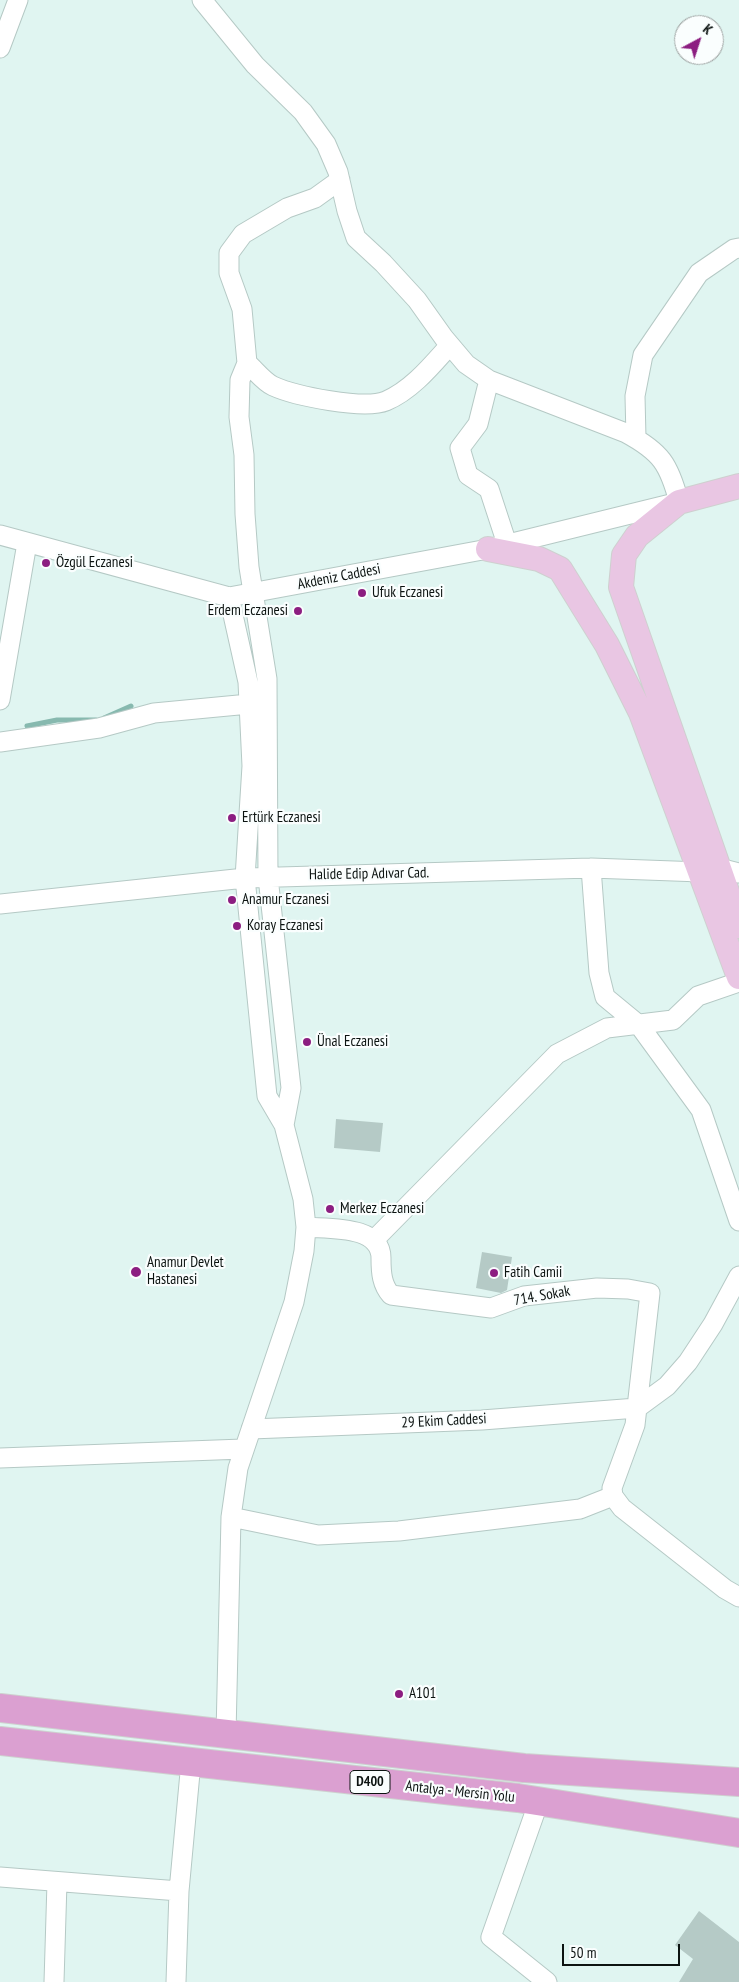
<!DOCTYPE html>
<meta charset="utf-8">
<style>
body{margin:0}
#map{position:relative;width:739px;height:1982px;overflow:hidden;background:#e0f5f1;font-family:"PT Sans Narrow",sans-serif}
canvas{display:block}
.north{position:absolute;left:674px;top:15px;width:50px;height:50px;box-sizing:border-box;background:#fafefe;border:1px solid #9ba09f;border-radius:50%;rotate:40deg;font-size:14px;font-weight:700;line-height:20px;text-align:center;color:#0c1311}
.north::after{content:'';display:block;margin:auto;width:18px;height:22px;background:#8c1e81;clip-path:polygon(50% 0,100% 100%,50% 72%,0 100%)}
.scale{position:absolute;left:562px;top:1944px;width:118px;height:22px;box-sizing:border-box;border:2px solid #0c1311;border-top:0;padding-left:6px;font-size:15px;line-height:18px;white-space:nowrap;color:#0c1311;-webkit-text-stroke:4px #fafefe;paint-order:stroke}
</style>
<div id="map">
<canvas width="739" height="1982"></canvas>
<div class="north">K</div>
<div class="scale">50 m</div>
</div>
<script>
const ctx = document.querySelector('canvas').getContext('2d');
ctx.lineJoin = 'round';
function stroke(path, color, width, dash) { ctx.strokeStyle = color; ctx.lineWidth = width; ctx.lineCap = dash ? 'butt' : 'round'; ctx.setLineDash(dash || []); ctx.stroke(path); }
function paint(path, color) { ctx.fillStyle = color; ctx.fill(path, 'evenodd'); }
function label(font, color, halo, rows, align = 'center') {
  ctx.font = font + ' "PT Sans Narrow",sans-serif'; ctx.lineWidth = 4.5; ctx.setLineDash([]); ctx.textBaseline = 'middle'; ctx.strokeStyle = halo; ctx.fillStyle = color; for (const [text, x, y, turn = 0] of rows) {
    ctx.save(); ctx.translate(x, y); ctx.rotate((+turn || 0) * Math.PI / 180); ctx.textAlign = isNaN(turn) ? turn : align; if (halo) ctx.strokeText(text, 0, 0); ctx.fillText(text, 0, 0); ctx.restore();
  }
}
const stream = new Path2D(`
 M104,718L131,706
 M27,726L57,720H96`);
const building = new Path2D(`
 M336,1119L383,1123L380,1152L334,1148Z
 M482,1252L512,1257L507,1290L501,1293L476,1288Z
 M699,1911L739,1942V1982H679L693,1959L675,1945Z`);
const minor = new Path2D(`
 M0,48L18,0
 M247,363C255,370 264,382 273,386C295,396 364,410 386,401C412,390 432,365 450,345
 M489,380L478,424L460,448L468,475L489,489L507,544
 M636,438L635,396L643,355L699,273L734,249L739,248
 M0,535L229,597L488,549L679,502C669,464 661,452 626,433L489,380L466,364L444,338L417,300L383,263L356,238L347,211L338,172L326,144L303,112L255,65L202,0
 M0,700L27,543
 M0,742L99,728L154,713L249,704
 M591,868L599,973L605,997L639,1025L701,1110L739,1221
 M0,904L245,878L591,868L701,872L719,868L739,873
 M284,1125L291,1088L268,877L267,679L249,567L245,514L244,455L239,417L240,380L247,363L242,309L229,273V253L243,234L287,208L315,198L340,180
 M306,1227C329,1229 382,1225 381,1259C381,1273 382,1285 391,1295L491,1308L524,1296L597,1288L628,1289L650,1293L635,1425L612,1488L613,1496L622,1508L725,1589L739,1597
 M374,1240L557,1054L607,1028L673,1020L698,996L739,982
 M637,1408L667,1386L688,1362L713,1324L739,1276
 M251,1429L482,1420L637,1408
 M0,1458L243,1449
 M231,1517L318,1535L399,1531L580,1509L613,1496
 M226,1734L231,1517L238,1468L294,1302L304,1251L306,1227L303,1199L284,1125L267,1096L245,878L252,766L248,682L229,597
 M539,1801L491,1937L547,1982
 M0,1877L179,1891
 M54,1982L57,1882
 M176,1982L179,1891L191,1762`);
const major = new Path2D(`
 M739,486L679,502L637,536L624,555L621,587L739,926
 M488,549L539,559L560,569L607,645L641,713L739,977`);
const highway = new Path2D(`
 M0,1708L524,1768L739,1782
 M0,1741L518,1798L739,1833`);
const markers = [
 [46,563,5,"#8c1e81"],
 [362,593,5,"#8c1e81"],
 [298,611,5,"#8c1e81"],
 [232,818,5,"#8c1e81"],
 [232,900,5,"#8c1e81"],
 [237,926,5,"#8c1e81"],
 [307,1042,5,"#8c1e81"],
 [330,1209,5,"#8c1e81"],
 [136,1272,6,"#8c1e81"],
 [494,1273,5,"#8c1e81"],
 [399,1694,5,"#8c1e81"]
];
const shields = [
 [370,1782,40]
];
const shieldNames = [
 ["D400",370,1782]
];
const poiNames = [
 ["Özgül Eczanesi",56,563],
 ["Ufuk Eczanesi",372,593],
 ["Erdem Eczanesi",288,611,"right"],
 ["Ertürk Eczanesi",242,818],
 ["Anamur Eczanesi",242,900],
 ["Koray Eczanesi",247,926],
 ["Ünal Eczanesi",317,1042],
 ["Merkez Eczanesi",340,1209],
 ["Anamur Devlet",147,1263],
 ["Hastanesi",147,1280],
 ["Fatih Camii",504,1273],
 ["A101",409,1694]
];
const streetNames = [
 ["Akdeniz Caddesi",339,577,-11],
 ["Halide Edip Adıvar Cad.",369,874,-1],
 ["714. Sokak",542,1296,-10],
 ["29 Ekim Caddesi",444,1421,-3],
 ["Antalya - Mersin Yolu",460,1792,6]
];
stroke(stream, '#87b9af', 5);
paint(building, '#b5cac6');
stroke(minor, '#b5c9c5', 21);
stroke(major, '#ced0cf', 26);
stroke(highway, '#ced0cf', 30);
stroke(minor, '#fff', 19);
stroke(major, '#e9c6e3', 24);
stroke(highway, '#dba0d1', 28);
for (const [x, y, r, color] of markers) { const dot = new Path2D(); dot.arc(x, y, r, 0, 2 * Math.PI); ctx.fillStyle = color; ctx.fill(dot); stroke(dot, '#fafefe', 2); }
for (const [x, y, w] of shields) { const box = new Path2D(); box.roundRect(x - w / 2, y - 11.5, w, 23, 4); ctx.fillStyle = '#fafefe'; ctx.fill(box); stroke(box, '#0c1311', 1); }
label('bold 14px', '#0c1311', null, shieldNames);
label('15px', '#0c1311', '#fafefe', poiNames, 'left');
label('15px', '#0c1311', '#fafefe', streetNames);
</script>
